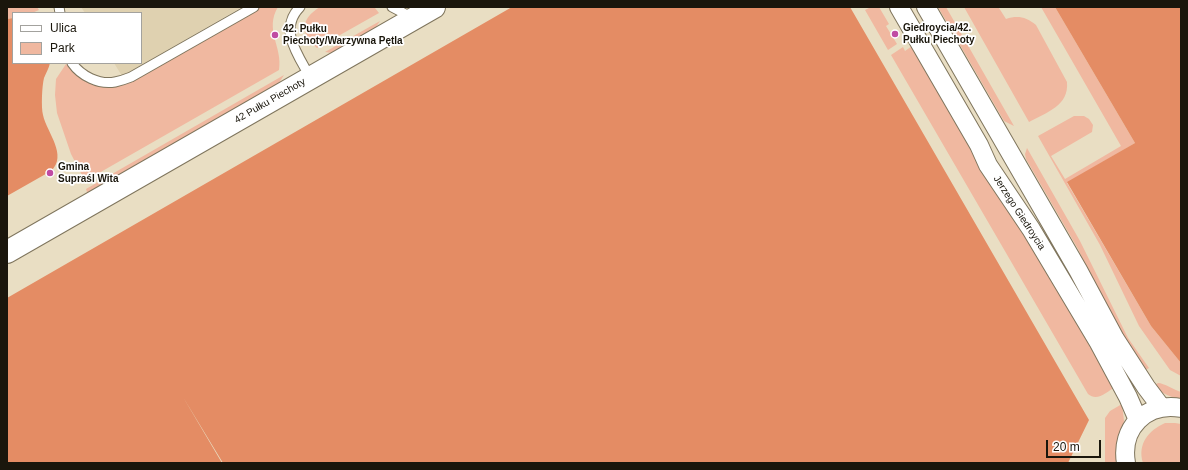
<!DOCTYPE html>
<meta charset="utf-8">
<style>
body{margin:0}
#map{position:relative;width:1188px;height:470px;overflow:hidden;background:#e9dec3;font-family:Helvetica,sans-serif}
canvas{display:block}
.frame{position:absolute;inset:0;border:8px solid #1a160c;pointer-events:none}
.legend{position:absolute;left:12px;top:12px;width:130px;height:52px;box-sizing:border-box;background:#fff;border:1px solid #a3a29e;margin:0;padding:5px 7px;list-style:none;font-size:12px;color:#1a160c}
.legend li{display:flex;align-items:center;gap:8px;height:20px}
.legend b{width:20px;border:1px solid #a3a29e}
.scale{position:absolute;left:1046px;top:440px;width:55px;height:18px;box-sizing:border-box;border:2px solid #1a160c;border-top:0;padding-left:5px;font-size:12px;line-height:14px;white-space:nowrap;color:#1a160c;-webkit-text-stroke:3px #fff;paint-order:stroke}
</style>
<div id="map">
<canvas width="1188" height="470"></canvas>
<div class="frame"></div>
<ul class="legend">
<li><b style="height:5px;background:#fff"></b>Ulica</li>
<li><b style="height:11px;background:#f0b8a0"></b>Park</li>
</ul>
<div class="scale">20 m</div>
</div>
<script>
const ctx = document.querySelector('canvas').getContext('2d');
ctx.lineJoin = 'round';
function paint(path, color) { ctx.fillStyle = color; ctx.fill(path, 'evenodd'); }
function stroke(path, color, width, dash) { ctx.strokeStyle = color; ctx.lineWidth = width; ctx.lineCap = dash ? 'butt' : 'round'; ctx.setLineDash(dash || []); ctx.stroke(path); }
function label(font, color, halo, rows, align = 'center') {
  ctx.font = font + ' Helvetica,sans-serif'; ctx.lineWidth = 3.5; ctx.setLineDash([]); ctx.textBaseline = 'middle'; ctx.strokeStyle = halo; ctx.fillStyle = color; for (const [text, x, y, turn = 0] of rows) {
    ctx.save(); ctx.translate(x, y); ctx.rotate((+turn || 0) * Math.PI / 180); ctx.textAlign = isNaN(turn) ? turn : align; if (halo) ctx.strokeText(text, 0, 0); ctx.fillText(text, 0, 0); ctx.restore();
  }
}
const built = new Path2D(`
 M81,7H242L122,76L114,63H141V13H85Z`);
const green = new Path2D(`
 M7,7H37L39,10L32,13H13V18L7,19Z
 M261,7H278C264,30 283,47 279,70L85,181L71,154L57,113L55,95L56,79L66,64C84,84 100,90 127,84Z
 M320,7H370L375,8L379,13L317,48C300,34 300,19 320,7Z
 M871,7H879L889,24L886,26L897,44L888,50L865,10Z
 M938,7H946L1014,126L1004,121Z
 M964,7H1000L999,8L1006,19C1018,15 1026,17 1036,25L1067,82C1069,106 1047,112 1029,122Z
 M1041,7H1055L1135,143L1067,183L1151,326L1181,363V376L1170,370L1139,326L1100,245L1038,136L1074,116H1084L1089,119L1093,125L1092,132L1051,156L1065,179L1121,146Z
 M380,21L374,30L332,53L325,52Z
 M912,46L1027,231L1115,387C1107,392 1097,402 1088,394L891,55L903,47L905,51Z
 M284,75L277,86L88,195L86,189Z
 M1027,148L1080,241L1128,338L1149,368L1142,372L1113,324L1078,249L1026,159L1025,154Z
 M1158,383C1164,383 1174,390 1181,392V400C1170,397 1162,393 1153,386Z
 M1122,404L1124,421L1117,459L1115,463H1105V418L1110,411Z
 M1165,423H1175L1181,424V463H1143C1137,444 1149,430 1165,423Z`);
const forest = new Path2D(`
 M512,7H850L1089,420L1068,463H223L183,397L222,463H7V298Z
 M1055,7H1181V363L1151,326L1067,182L1135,143Z
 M13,18V63H50C49,68 46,73 44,78C42,86 41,107 43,115C47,133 68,155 51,171L7,196V19Z`);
const lane = new Path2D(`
 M59,7L60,13
 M300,7C278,29 298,55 310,77
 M392,7L413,18
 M72,63C81,76 99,85 115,82C120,81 126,79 131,77L254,7`);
const street = new Path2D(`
 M899,7L979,145L988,165L1031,229L1099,343L1128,397L1138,420
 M926,7L1078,270L1115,339L1146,387L1161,407
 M1126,463C1120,428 1146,402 1181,408`);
const secondary = new Path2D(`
 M7,252L434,7`);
const markers = [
 [895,34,4,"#c04ba3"],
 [275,35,4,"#c04ba3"],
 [50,173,4,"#c04ba3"]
];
const poiNames = [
 ["Giedroycia/42.",903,28],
 ["Pułku Piechoty",903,40],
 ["42. Pułku",283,29],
 ["Piechoty/Warzywna Pętla",283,41],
 ["Gmina",58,167],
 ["Supraśl Wita",58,179]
];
const streetNames = [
 ["42 Pułku Piechoty",270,101,-30],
 ["Jerzego Giedroycia",1019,213,57]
];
paint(built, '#dfd1b0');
paint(green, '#f0b8a0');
paint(forest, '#e48c64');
stroke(lane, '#7f755d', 11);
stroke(street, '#7f755d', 20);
stroke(secondary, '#7f755d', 24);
stroke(lane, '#fff', 9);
stroke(street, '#fff', 18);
stroke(secondary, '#fff', 22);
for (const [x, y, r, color] of markers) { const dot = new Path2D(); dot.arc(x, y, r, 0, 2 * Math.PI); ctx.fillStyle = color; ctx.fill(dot); stroke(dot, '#fff', 1.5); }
label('bold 10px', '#1a160c', '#fff', poiNames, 'left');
label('10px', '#1a160c', '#fff', streetNames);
</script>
